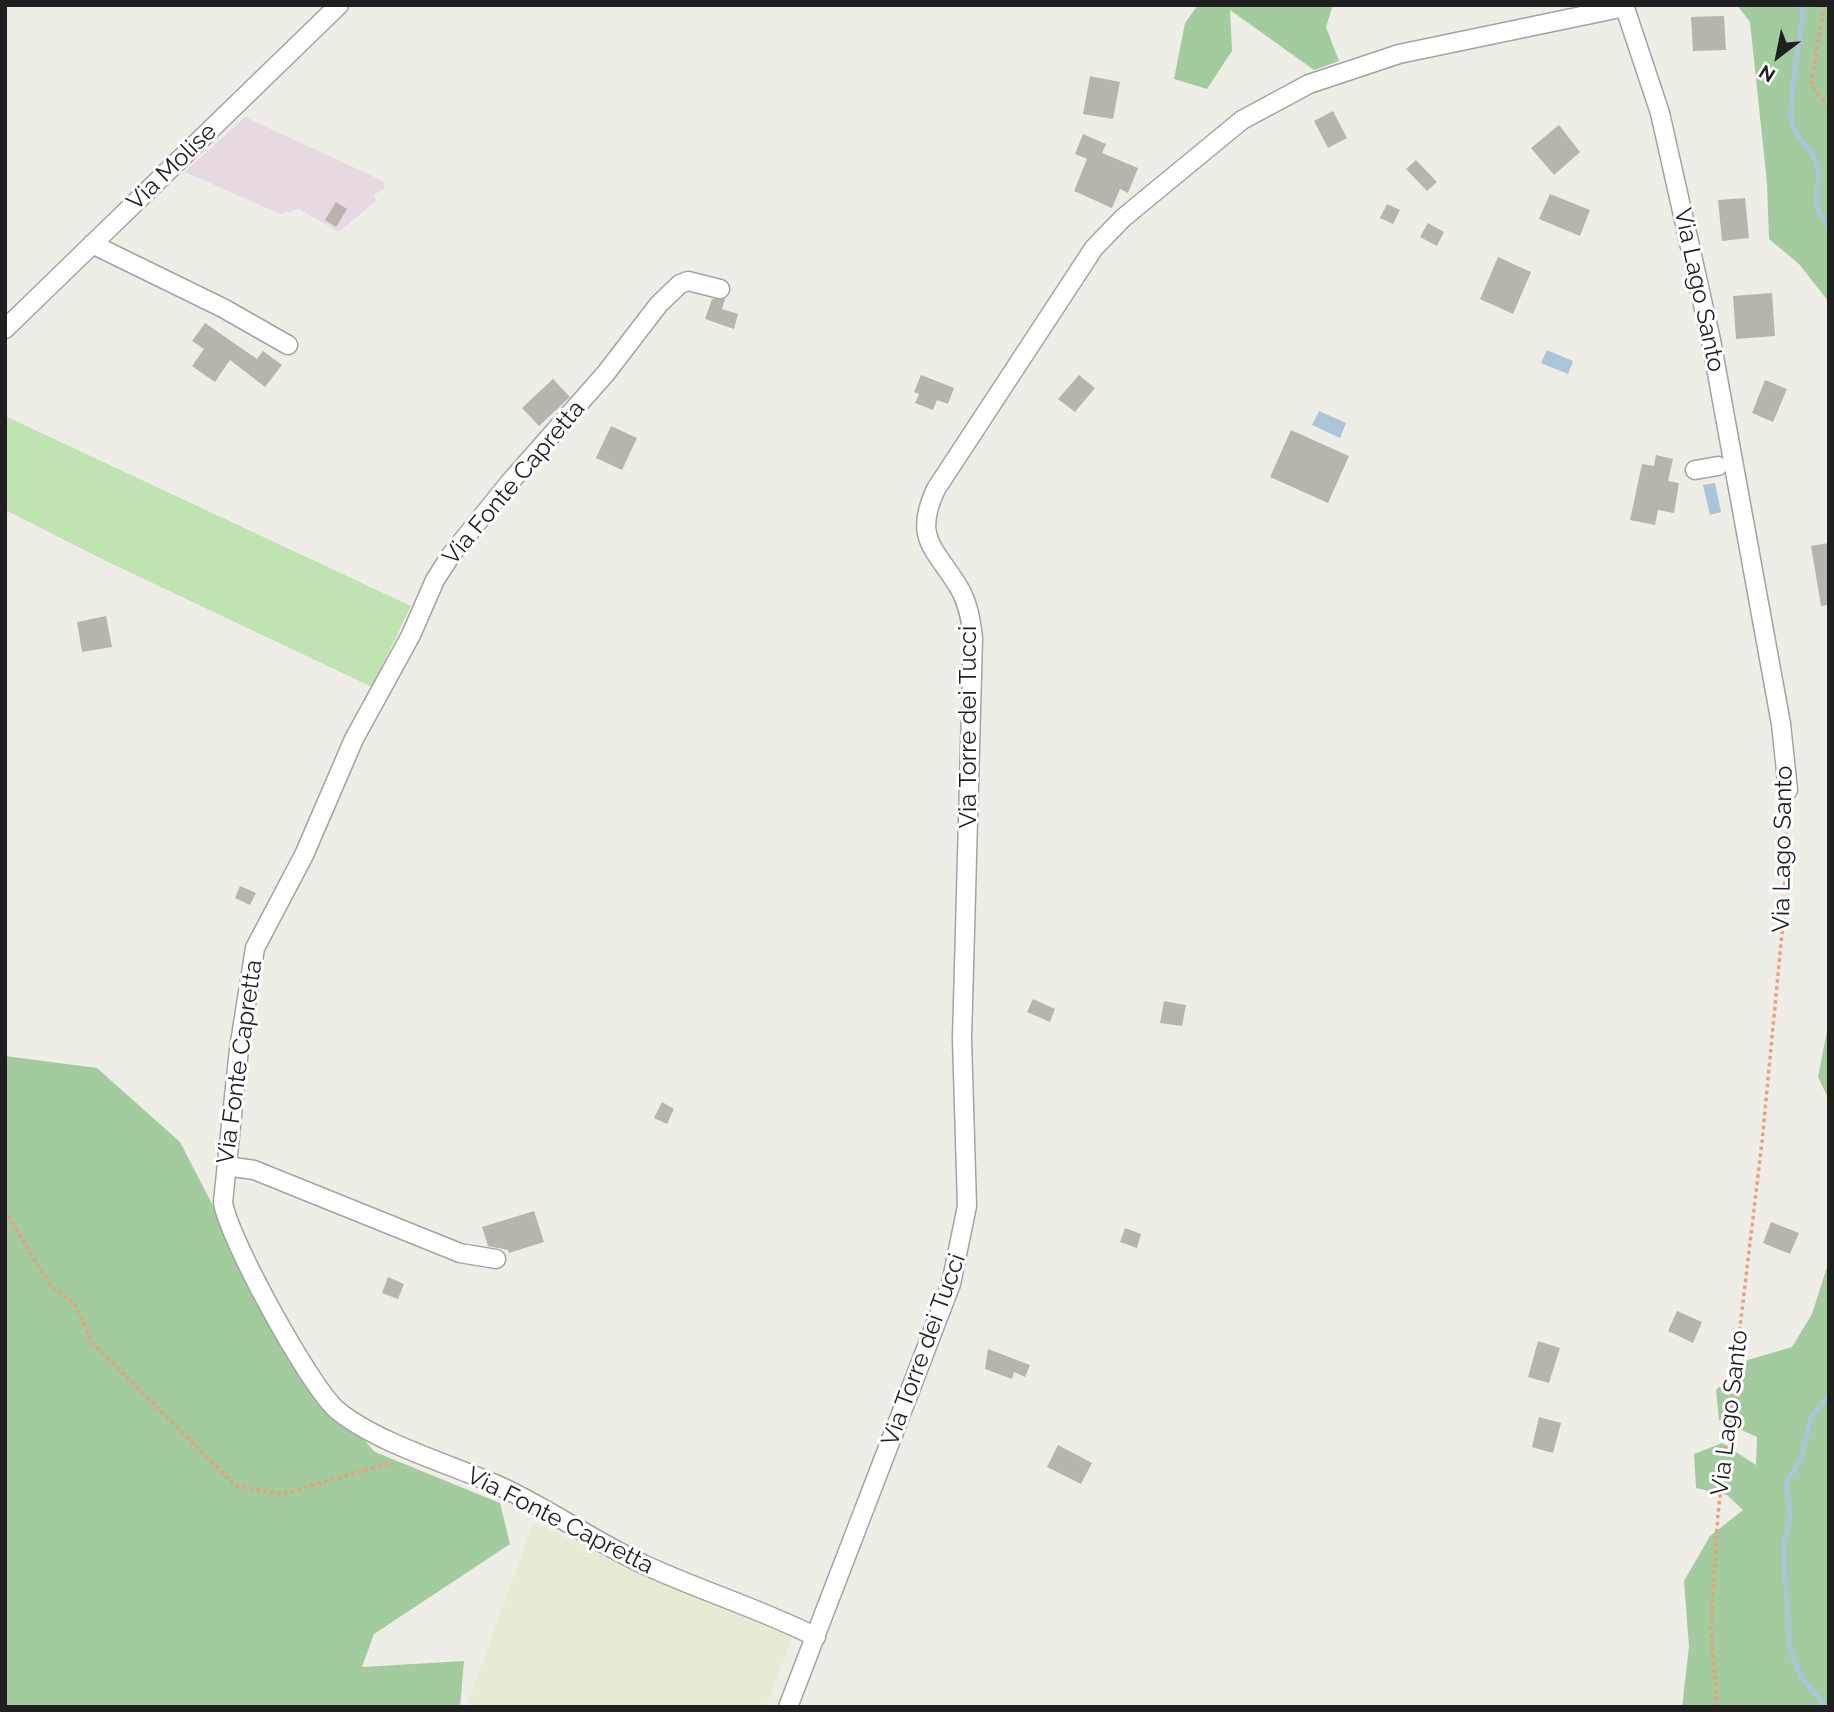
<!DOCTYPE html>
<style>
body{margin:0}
#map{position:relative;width:1834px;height:1712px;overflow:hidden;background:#efeee6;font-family:Raleway,sans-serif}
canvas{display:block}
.frame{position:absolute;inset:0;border:7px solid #1f1f1f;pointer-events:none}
.north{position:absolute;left:1743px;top:21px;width:70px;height:70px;-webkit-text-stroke:5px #fff;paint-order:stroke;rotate:212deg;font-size:19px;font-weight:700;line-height:28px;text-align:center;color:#1f1f1f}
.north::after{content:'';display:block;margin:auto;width:24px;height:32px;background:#1f1f1f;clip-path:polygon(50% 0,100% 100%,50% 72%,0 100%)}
</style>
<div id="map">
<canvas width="1834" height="1712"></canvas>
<div class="frame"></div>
<div class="north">N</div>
</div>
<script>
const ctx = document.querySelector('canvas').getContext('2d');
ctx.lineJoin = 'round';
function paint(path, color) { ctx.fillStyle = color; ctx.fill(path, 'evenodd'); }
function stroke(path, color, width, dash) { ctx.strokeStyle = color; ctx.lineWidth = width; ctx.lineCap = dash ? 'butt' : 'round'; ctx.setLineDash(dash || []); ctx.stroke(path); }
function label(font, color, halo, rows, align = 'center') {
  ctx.font = font + ' Raleway,sans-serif'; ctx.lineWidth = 6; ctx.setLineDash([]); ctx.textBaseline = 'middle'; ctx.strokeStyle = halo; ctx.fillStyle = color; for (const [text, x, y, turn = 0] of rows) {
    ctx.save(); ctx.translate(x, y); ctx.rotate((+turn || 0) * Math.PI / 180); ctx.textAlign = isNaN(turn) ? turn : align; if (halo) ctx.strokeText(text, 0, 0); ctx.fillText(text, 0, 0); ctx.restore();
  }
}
const industrial = new Path2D(`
 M245,117L383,181L385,188L374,195L376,201L339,232L299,209L280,214L185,172Z`);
const farmland = new Path2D(`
 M533,1523L792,1638L766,1707H466Z`);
const grass = new Path2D(`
 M5,416L411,606L372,687L106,561L5,510Z`);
const forest = new Path2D(`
 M1198,5H1333L1326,27L1339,61L1314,70L1230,10L1232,51L1207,89L1174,79L1185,23Z
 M1737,5H1829V302L1799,264L1769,239L1767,183L1750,22Z
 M1829,1021V1100L1818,1077Z
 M5,1056L97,1068L180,1142L293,1360L375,1452L500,1503L510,1544L374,1634L362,1667L464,1661L460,1707H5Z
 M1829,1261V1707H1682L1689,1647L1684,1581L1710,1536L1743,1510L1727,1495L1696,1488L1694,1454L1722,1443L1756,1465L1757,1437L1719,1420L1716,1390L1748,1360L1792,1347L1812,1314Z`);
const water = new Path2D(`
 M1547,350L1573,361L1568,374L1541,363Z
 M1319,411L1346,423L1340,438L1312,425Z
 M1715,483L1721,512L1710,515L1703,485Z`);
const stream = new Path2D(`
 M1799,5L1803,14C1801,36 1788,103 1791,121C1795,141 1817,150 1818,171C1819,193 1810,210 1829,226
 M1826,1707L1802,1678L1790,1651L1783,1548L1790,1517L1786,1482L1801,1458L1811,1417L1829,1395`);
const building = new Path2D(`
 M1724,16L1726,50L1693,51L1691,17Z
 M1090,76L1120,82L1113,119L1083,114Z
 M1333,111L1347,138L1328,148L1314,121Z
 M1559,125L1580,152L1554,175L1531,148Z
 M1083,134L1106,144L1102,153L1138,168L1128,193L1120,189L1112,208L1074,191L1087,159L1075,154Z
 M1416,160L1437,182L1427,191L1406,169Z
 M1550,194L1590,210L1580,236L1539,219Z
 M1745,198L1749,238L1722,241L1718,200Z
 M336,202L347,209L336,227L325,220Z
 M1387,204L1400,210L1393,224L1380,218Z
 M1428,223L1444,232L1437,246L1420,237Z
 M1498,257L1531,272L1513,314L1480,299Z
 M1772,293L1775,336L1736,339L1733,296Z
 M712,299H725L722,309L738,314L734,329L705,319Z
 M205,323L257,359L263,351L282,365L265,387L230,360L215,382L192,366L204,349L192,341Z
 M921,375L954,388L948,404L937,400L933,410L915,403L919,394L914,392Z
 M1079,375L1095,388L1075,412L1058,399Z
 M553,379L570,397L539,426L522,408Z
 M1765,380L1787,389L1773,422L1752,413Z
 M611,426L637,438L622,470L596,458Z
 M1291,430L1349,456L1328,503L1270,477Z
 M1656,455L1673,459L1668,481L1679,483L1674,513L1658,510L1655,525L1630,520L1642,464L1654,466Z
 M1829,543V605L1821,606L1811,546Z
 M106,616L112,647L82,652L77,622Z
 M240,886L256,893L250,905L235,898Z
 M1033,999L1055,1009L1050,1022L1027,1012Z
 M1164,1001L1186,1005L1182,1026L1160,1023Z
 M662,1102L674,1109L667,1124L654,1118Z
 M534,1211L544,1242L509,1253L508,1250L488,1246L482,1227Z
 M1771,1222L1799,1233L1790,1254L1763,1243Z
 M1125,1228L1141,1234L1137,1248L1120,1242Z
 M388,1277L404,1284L398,1299L382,1293Z
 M1677,1311L1702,1322L1693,1343L1668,1331Z
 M1538,1341L1560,1348L1549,1383L1528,1377Z
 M988,1349L1030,1365L1025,1377L1014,1372L1012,1379L985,1369Z
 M1539,1417L1561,1423L1553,1453L1532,1447Z
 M1058,1445L1092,1463L1081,1484L1047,1467Z`);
const path = new Path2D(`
 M1824,5L1811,85L1829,107
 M5,1210L51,1287L74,1303L93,1344L236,1486L282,1494L393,1462
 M1717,1707L1711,1629L1718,1513L1762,1142L1784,912L1787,806`);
const minor = new Path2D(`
 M1624,5L1660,113L1711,340L1781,724L1788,790
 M92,244L223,308L288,345
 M720,289L688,281L680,284L659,304L606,373L510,482L451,555L435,580L411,635L354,739L304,855L255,948L239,1049L223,1202C228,1238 310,1387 337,1410C375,1442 449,1464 495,1484C547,1507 593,1541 645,1565C701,1591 761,1609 816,1637
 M5,329L339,5
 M1695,470L1718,466
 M227,1166L254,1170L460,1253L496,1259
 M788,1707L951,1284L967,1206L962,1039L973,638C971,620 968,602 958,586C934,547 913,538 936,489L1094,248L1123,218L1242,120L1309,84L1399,54L1625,7`);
const streetNames = [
 ["Via Molise",172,167,-44],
 ["Via Lago Santo",1699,290,78],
 ["Via Fonte Capretta",514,483,-50],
 ["Via Torre dei Tucci",969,727,-90],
 ["Via Lago Santo",1783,849,-89],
 ["Via Fonte Capretta",240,1062,-82],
 ["Via Torre dei Tucci",924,1350,-70],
 ["Via Lago Santo",1730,1413,-83],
 ["Via Fonte Capretta",560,1521,27]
];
paint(industrial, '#e7d9e1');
paint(farmland, '#e5ecd3');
paint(grass, '#bfe4b1');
paint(forest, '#a2cb9e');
paint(water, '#aac4d9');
stroke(stream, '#aac4d9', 5);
paint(building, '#b8b4ac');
stroke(minor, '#a3a3a3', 21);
stroke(path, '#ee9e78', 3.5, [3.5, 3.5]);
stroke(minor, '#fff', 18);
label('24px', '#1f1f1f', '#fff', streetNames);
</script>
